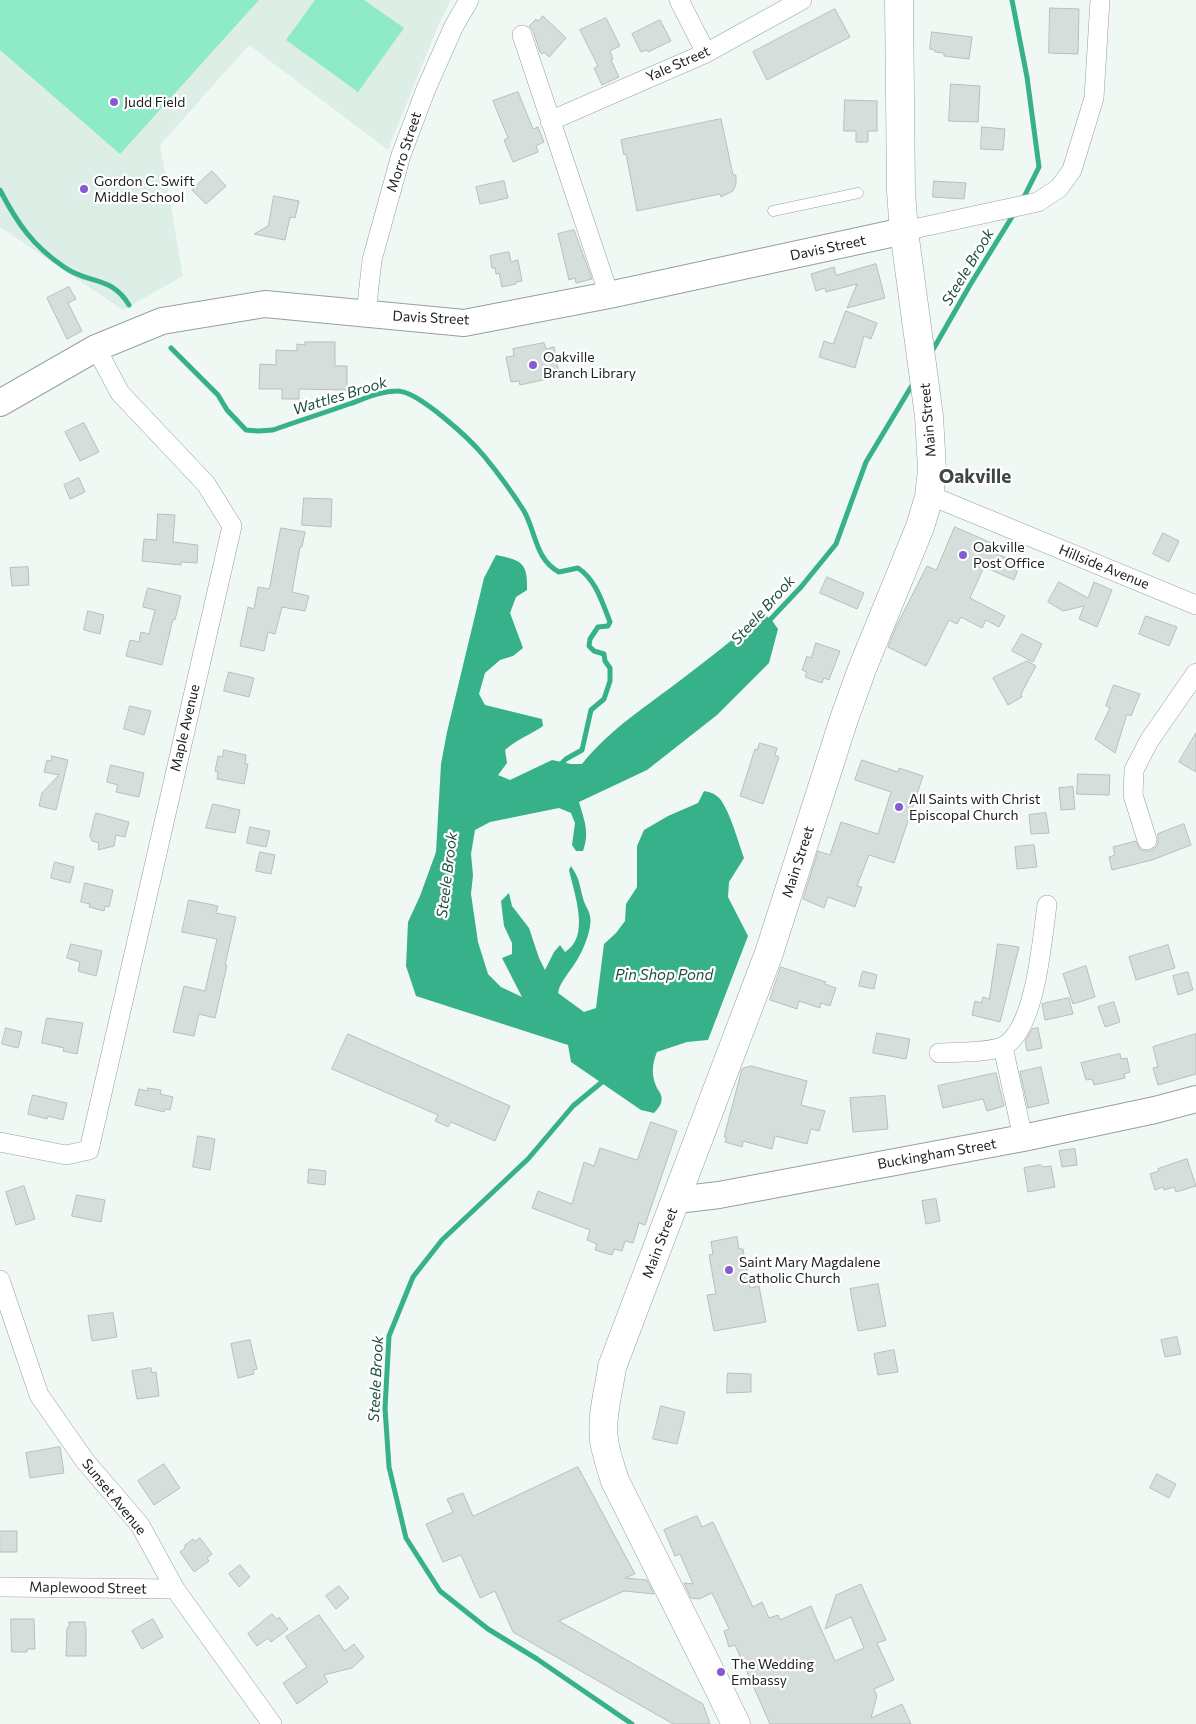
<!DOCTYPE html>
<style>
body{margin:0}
canvas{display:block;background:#f0f8f4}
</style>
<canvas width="1196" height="1724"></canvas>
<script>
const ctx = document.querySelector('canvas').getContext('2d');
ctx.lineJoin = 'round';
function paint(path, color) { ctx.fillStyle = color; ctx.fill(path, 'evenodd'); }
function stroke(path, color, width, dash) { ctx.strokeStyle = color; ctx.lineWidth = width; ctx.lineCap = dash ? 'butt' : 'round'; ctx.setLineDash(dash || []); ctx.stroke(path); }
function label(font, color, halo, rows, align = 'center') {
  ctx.font = font + ' Commissioner,sans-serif'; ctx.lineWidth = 4.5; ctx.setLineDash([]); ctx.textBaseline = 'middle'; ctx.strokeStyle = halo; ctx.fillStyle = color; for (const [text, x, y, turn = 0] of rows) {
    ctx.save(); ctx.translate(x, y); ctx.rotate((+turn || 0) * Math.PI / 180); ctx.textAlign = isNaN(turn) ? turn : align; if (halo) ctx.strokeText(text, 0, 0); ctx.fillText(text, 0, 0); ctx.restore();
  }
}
const built = new Path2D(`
 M0,0H451L438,26L388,150L249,45L160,145L183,276L123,310L0,227Z`);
const green = new Path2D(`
 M0,0H259L120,154L0,50Z
 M315,0H364L404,28L358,92L286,40Z`);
const water = new Path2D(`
 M496,555C521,560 528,562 527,590L516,597L510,613L523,648L513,656L500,660L485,673L479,694L485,705L542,719L543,726C530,735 517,739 505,750L507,763L498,775L510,780L552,760L571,764H582C610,729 647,706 682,679C710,658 737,636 763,614L771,619L778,629L769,663L717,715L647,770L579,802C584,820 590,832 583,851H576L572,845L575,823L571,813L559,808L490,822L475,830L471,854L473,875L471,894L478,942L488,974L501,987L522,997L502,958L512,954V943L504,926L501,901L509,893L512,906L529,928L539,958L545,970L554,952L560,945L565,952C591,937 574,893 569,870L571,866C580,880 579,883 583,898C584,904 589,910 590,916C593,927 583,951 577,960C571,971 560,981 558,993L584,1012L596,1008L604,944L616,933L625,921L626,904L637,887V846L644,830L668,816L698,803L704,791C709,792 714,793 718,797C728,805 739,844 744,858L729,882L728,897L748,936L708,1040L687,1042L657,1052C652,1064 651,1076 657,1088C660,1093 663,1096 661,1103C660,1106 657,1110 654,1113L641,1110L571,1062L568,1045L416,996L406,966L408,922L420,896L436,852L441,764L447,732L484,578Z`);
const stream = new Path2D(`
 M1012,0L1027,77L1039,167L1022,201
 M0,190C17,223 33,246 64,267C89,285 111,275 129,305
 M171,348L218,395L227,410L246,430L258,431L273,430C298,421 324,413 349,404C364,399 380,391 397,391C417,390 470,439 484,456C498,473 512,492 524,511C536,532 535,559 559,572L578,568C596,580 602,602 610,622L608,626L598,627L590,639L589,646L594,651L604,654L605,661L610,668V681L604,699L591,710L582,750L566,759L558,767
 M931,353L970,285L1015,212
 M766,624L801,587L836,544L866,462L914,382
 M602,1078V1082L573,1106L528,1159L442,1240L413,1277L389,1336L385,1408L389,1467L406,1538L440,1591L488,1629L537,1659L632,1724`);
const building = new Path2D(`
 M1050,8L1079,9L1078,54L1049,53Z
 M835,9L850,37L767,80L753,52Z
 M543,16L566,38L549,57L544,52L542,54L540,52L533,31L529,26L536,19L538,21Z
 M606,18L620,46L610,51L613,59L611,60L619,77L602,85L594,68L598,66L580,30Z
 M660,20L671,41L648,52L647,50L641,52L632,34Z
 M932,32L972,37L969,59L944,56V53L935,52V50L930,49Z
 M951,84L980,86L978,122L949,121Z
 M518,92L533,129L538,127L544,142L536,146L538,152L513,162L504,140L508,138L493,101Z
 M845,100L877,101V131H868V142H856V131H844Z
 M721,119L733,175H736V184L733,191L721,197L720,194L637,211L626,154L624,155L621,140Z
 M982,127L1005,129L1003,150L981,149Z
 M212,171L226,186L206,204L192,190Z
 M504,181L508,198L480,204L476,187Z
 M934,181L966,183L964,199L933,197Z
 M274,196L299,201L295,218L290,217L285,240L254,234L268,226Z
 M574,230L592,279L576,283L575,278L569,280L558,234Z
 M509,252L511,262L518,260L522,281L516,282V284L502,287L499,273L496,274L495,268H492L490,256Z
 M876,264L885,298L847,308L857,284L826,292L825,288L816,291L811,274L834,267L836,275Z
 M69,287L76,299L68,303L82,331L67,339L47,298Z
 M846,311L877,323L871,339L864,336L855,368L819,357L824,341L833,344Z
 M305,342H335V366H347V390L299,389V399H282V389H259L260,364L276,365V350L297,351V344L305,345Z
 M544,343L546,349L554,347L559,373L551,375L552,378L520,385L519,381L511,382L506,357L514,356L513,349Z
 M84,423L99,452L80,461L65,432Z
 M79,478L85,492L70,499L64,485Z
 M304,498L332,499L331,527L302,525Z
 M158,514L175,515L173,542L198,545L197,563L181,562V565L142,561L144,539L156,540Z
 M955,527L996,545L993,552L1020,564L1014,580L984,567L970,598L1005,616L999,627L986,620L982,628L961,617L957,624L949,620L926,666L888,647L896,627L927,566L936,570Z
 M281,528L305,532L302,547H300L292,592L309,596L305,611L282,607L275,634L268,632L264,651L240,646L248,607L254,609L258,587L269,589Z
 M1163,533L1179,541L1169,562L1153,554Z
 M28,567L29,585L12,586L10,568Z
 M827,577L864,593L857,609L820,593Z
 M1059,582L1088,598L1094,582L1112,590L1097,627L1079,619L1084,606L1063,611L1048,602Z
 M148,588L181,596L175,620L173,619L162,665L126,656L130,640L139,642L141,632L149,634L155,610L143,607Z
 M88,611L104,615L100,634L84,630Z
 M1146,616L1177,627L1169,646L1139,634Z
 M1022,634L1042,644L1033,662L1012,651Z
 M816,643L840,651L829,680L824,678L822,683L805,677L807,672L802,670L807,656L811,658Z
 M1027,661L1036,666L1021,694L1022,697L1008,705L993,678Z
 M229,672L254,678L249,697L224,691Z
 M1114,685L1140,694L1131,716L1127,714L1115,753L1095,739L1110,708L1106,706Z
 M130,706L151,711L144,735L124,729Z
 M1196,733V772L1179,762Z
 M760,743L777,748L775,755L779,757L763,804L740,796L755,749L757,750Z
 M224,750L246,755L245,764H248L244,784L217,779L218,772L215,771L218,756L222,757Z
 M52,756L68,760L56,810L39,806L42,793L59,775L44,772L47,760L51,761Z
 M862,760L898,772L899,768L923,776L894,863L869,855L857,886L862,887L855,907L828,897L824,908L803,899L818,851L830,855L841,822L878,834L891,792L855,780Z
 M111,765L144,773L139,797L116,792L118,785L107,782Z
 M1078,774L1110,775L1109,795L1077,794Z
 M1073,787L1075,809L1061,810L1059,788Z
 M213,804L240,810L235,833L206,828Z
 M96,813L129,822L125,837L116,835L114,846L98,850L99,843L92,841L90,836Z
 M1046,813L1049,833L1031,834L1029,815Z
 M1184,824L1191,845L1152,860L1112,870L1109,857L1115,855L1113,847L1136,841L1140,849L1145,851H1151L1156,847L1158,843V834Z
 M250,827L270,831L266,847L247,843Z
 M1034,845L1037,867L1017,869L1015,847Z
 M260,852L275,855L271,874L256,871Z
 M55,862L74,867L70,883L51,878Z
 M85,883L113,890L109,907L105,906L104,911L89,907L90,904L81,902Z
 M189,900L218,906L216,913L236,917L225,965H227L215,1018L199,1014L194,1036L173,1032L184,986L205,991L217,939L182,932Z
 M71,944L102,951L96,976L78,971L80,962L67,958Z
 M998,944L1019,947L1000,1022L972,1015L975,1001L981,1003L983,997L989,999Z
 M1168,945L1175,968L1136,980L1129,957Z
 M1086,966L1095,997L1073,1004L1063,974Z
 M781,967L826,982L825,984L836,988L830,1006L821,1003L820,1008L799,1001L797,1009L770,1000Z
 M863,971L877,975L874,989L859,986Z
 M1188,972L1193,990L1178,995L1173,976Z
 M1069,998L1073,1014L1045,1020L1042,1004Z
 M1114,1002L1120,1022L1105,1027L1098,1007Z
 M47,1018L83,1023L77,1054L63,1051L64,1048L42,1043Z
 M6,1028L22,1032L18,1048L2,1044Z
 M1038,1028L1042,1048L1027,1051L1025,1041L1032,1029Z
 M877,1033L910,1039L906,1059L873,1053Z
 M348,1034L510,1106L495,1141L451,1122L448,1127L435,1121L438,1115L332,1069Z
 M1196,1034V1074L1158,1085L1153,1068L1158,1067L1153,1047Z
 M1120,1054L1121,1059L1127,1058L1130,1072L1124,1074L1125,1078L1094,1085L1092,1079L1086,1080L1081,1063Z
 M751,1066L807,1081L801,1105L825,1111L819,1131L811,1129L807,1144L775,1136L772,1149L743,1141L742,1147L725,1142L727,1137H724L742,1069Z
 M1041,1067L1049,1103L1028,1108L1020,1072Z
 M996,1073L1004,1106L987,1111L983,1099L943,1108L938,1086Z
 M148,1088L161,1090L160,1094L173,1097L170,1110L165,1109L164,1112L135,1105L139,1089L147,1091Z
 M33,1095L67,1103L63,1120L48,1116L47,1119L28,1114Z
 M885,1096L888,1129L853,1132L850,1098Z
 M651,1122L677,1131L645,1225L639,1223L633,1243L625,1241L622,1251L614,1249L612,1255L595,1250L597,1244L587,1240L590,1230L532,1208L538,1191L572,1204L584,1162L594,1166L600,1148L637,1160Z
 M198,1136L215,1139L210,1170L193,1167Z
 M1075,1149L1077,1165L1062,1167L1059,1151Z
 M1187,1159L1196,1186L1176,1192L1174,1187L1164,1190L1163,1187L1155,1190L1150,1174L1159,1171L1158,1169Z
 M1041,1165L1043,1167L1051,1166L1055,1187L1028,1192L1024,1168Z
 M309,1169L326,1171L325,1185L308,1183Z
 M24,1186L35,1219L16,1225L6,1192Z
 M77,1195L105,1200L101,1222L72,1216Z
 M936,1199L940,1221L926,1224L922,1201Z
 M737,1237L739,1249H743L750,1288L759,1286L766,1322L714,1331L707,1295L716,1294L709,1255L713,1254L711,1242Z
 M878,1284L886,1326L858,1331L850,1289Z
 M113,1313L117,1337L92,1341L88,1316Z
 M1177,1337L1181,1354L1165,1357L1161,1340Z
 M250,1340L257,1369L253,1370L254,1374L238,1378L231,1344Z
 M894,1350L898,1372L878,1375L874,1354Z
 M151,1368L152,1373L156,1372L159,1396L137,1399L132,1371Z
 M728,1373L751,1374V1392L727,1393Z
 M661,1406L685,1412L677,1444L653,1439Z
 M60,1447L64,1473L30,1478L26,1453Z
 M164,1464L180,1488L154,1505L138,1481Z
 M578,1467L635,1574L625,1578L647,1580L654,1594L624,1591L559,1621L703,1704L710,1724H673L513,1632L495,1591L480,1598L461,1555L443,1562L426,1524L453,1512L447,1499L463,1493L473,1516Z
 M1157,1474L1176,1484L1169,1498L1150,1488Z
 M697,1516L702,1527L713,1522L753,1607L762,1602L769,1618L778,1615L780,1620L811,1606L835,1661L864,1648L851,1617L825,1629L836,1595L861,1584L886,1640L877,1643L894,1680L874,1689L877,1696L871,1718L902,1704L911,1724H770L735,1645L729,1647L724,1631L729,1629L712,1593L699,1599L691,1598L684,1583L693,1584L680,1554L675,1556L664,1530Z
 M0,1531H17V1552H0Z
 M200,1538L212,1554L207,1558L209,1561L194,1572L180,1552L185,1548V1545L193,1539L195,1541Z
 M240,1565L250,1577L239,1587L229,1574Z
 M339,1586L349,1598L336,1609L326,1596Z
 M272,1614L277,1620L279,1617L288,1629L271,1642L268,1638L257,1646L248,1634Z
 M319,1615L345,1651L354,1644L364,1657L352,1668L324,1675L328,1682L297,1704L283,1683L307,1667L286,1637Z
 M11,1619H34L35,1649H27V1652H12Z
 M153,1619L163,1637L142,1649L132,1631Z
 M69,1622H85V1627H86V1656H66L67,1628L69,1626Z`);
const service = new Path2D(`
 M773,211L858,193`);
const minor = new Path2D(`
 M679,0L706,53
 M522,35L609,295
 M550,121L706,53L802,0
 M904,231L1038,202L1059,188L1072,170L1094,98L1100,0
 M366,313L372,260L401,155L426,89L454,26L469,0
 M929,495L1196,605
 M1147,840L1133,795L1134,770L1149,741L1196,673
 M1003,1047L1023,1138
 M939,1053C956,1052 990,1053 1004,1046C1036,1028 1042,939 1047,905
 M0,1142L66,1155L89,1150L232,526L206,484L120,393L96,348
 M0,1280L39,1395L85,1461L140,1525L175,1589L272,1724
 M0,1587L175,1589`);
const secondary = new Path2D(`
 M0,403L96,348L162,321L265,304L464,323L609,295L904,231
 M677,1200L719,1195L1023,1138L1155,1110L1196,1099`);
const primary = new Path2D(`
 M736,1724L719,1689L615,1481C611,1468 606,1454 604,1440C601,1416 609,1390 612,1367L769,953L844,719L862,669L920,527L929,497L932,470L929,416L904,231L901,192L899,0`);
const markers = [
 [114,102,5,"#8959d2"],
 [84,189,5,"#8959d2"],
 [533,365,5,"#8959d2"],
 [963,555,5,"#8959d2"],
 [899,807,5,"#8959d2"],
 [729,1270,5,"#8959d2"],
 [721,1672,5,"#8959d2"]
];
const streetNames = [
 ["Yale Street",678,64,-24],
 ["Morro Street",404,152,-72],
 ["Davis Street",828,248,-12],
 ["Davis Street",431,318,3],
 ["Main Street",928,420,-95],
 ["Hillside Avenue",1104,567,22],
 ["Maple Avenue",185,728,-77],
 ["Main Street",798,862,-72],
 ["Buckingham Street",937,1154,-10],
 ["Main Street",660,1243,-69],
 ["Sunset Avenue",114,1497,51],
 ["Maplewood Street",88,1588,1]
];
const poiNames = [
 ["Judd Field",124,102],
 ["Gordon C. Swift",94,181],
 ["Middle School",94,197],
 ["Oakville",543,357],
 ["Branch Library",543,373],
 ["Oakville",973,547],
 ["Post Office",973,563],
 ["All Saints with Christ",909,799],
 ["Episcopal Church",909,815],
 ["Saint Mary Magdalene",739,1262],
 ["Catholic Church",739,1278],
 ["The Wedding",731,1664],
 ["Embassy",731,1680]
];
const waterNames = [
 ["Steele Brook",968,267,-59],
 ["Wattles Brook",340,396,-17],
 ["Steele Brook",763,610,-48],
 ["Steele Brook",447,875,-83],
 ["Pin Shop Pond",664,975],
 ["Steele Brook",376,1379,-87]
];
const districtNames = [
 ["Oakville",975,477]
];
paint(built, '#ddeee7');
paint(green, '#8feac7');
paint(water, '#36b18a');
stroke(stream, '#36b18a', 5);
paint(building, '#d5deda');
stroke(building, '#b7bfbb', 1);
stroke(service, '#97a09c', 11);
stroke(minor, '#97a09c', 20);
stroke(secondary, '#97a09c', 28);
stroke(primary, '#97a09c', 29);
stroke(service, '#fff', 10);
stroke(minor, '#fff', 19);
stroke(secondary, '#fff', 26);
stroke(primary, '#fff', 28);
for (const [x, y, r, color] of markers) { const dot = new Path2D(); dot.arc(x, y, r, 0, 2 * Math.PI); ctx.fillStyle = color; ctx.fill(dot); stroke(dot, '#fff', 2); }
label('14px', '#212422', '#fff', streetNames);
label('14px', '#212422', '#fff', poiNames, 'left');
label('italic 15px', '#1e4f3e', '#fff', waterNames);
label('bold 19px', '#3f4643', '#fff', districtNames);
</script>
